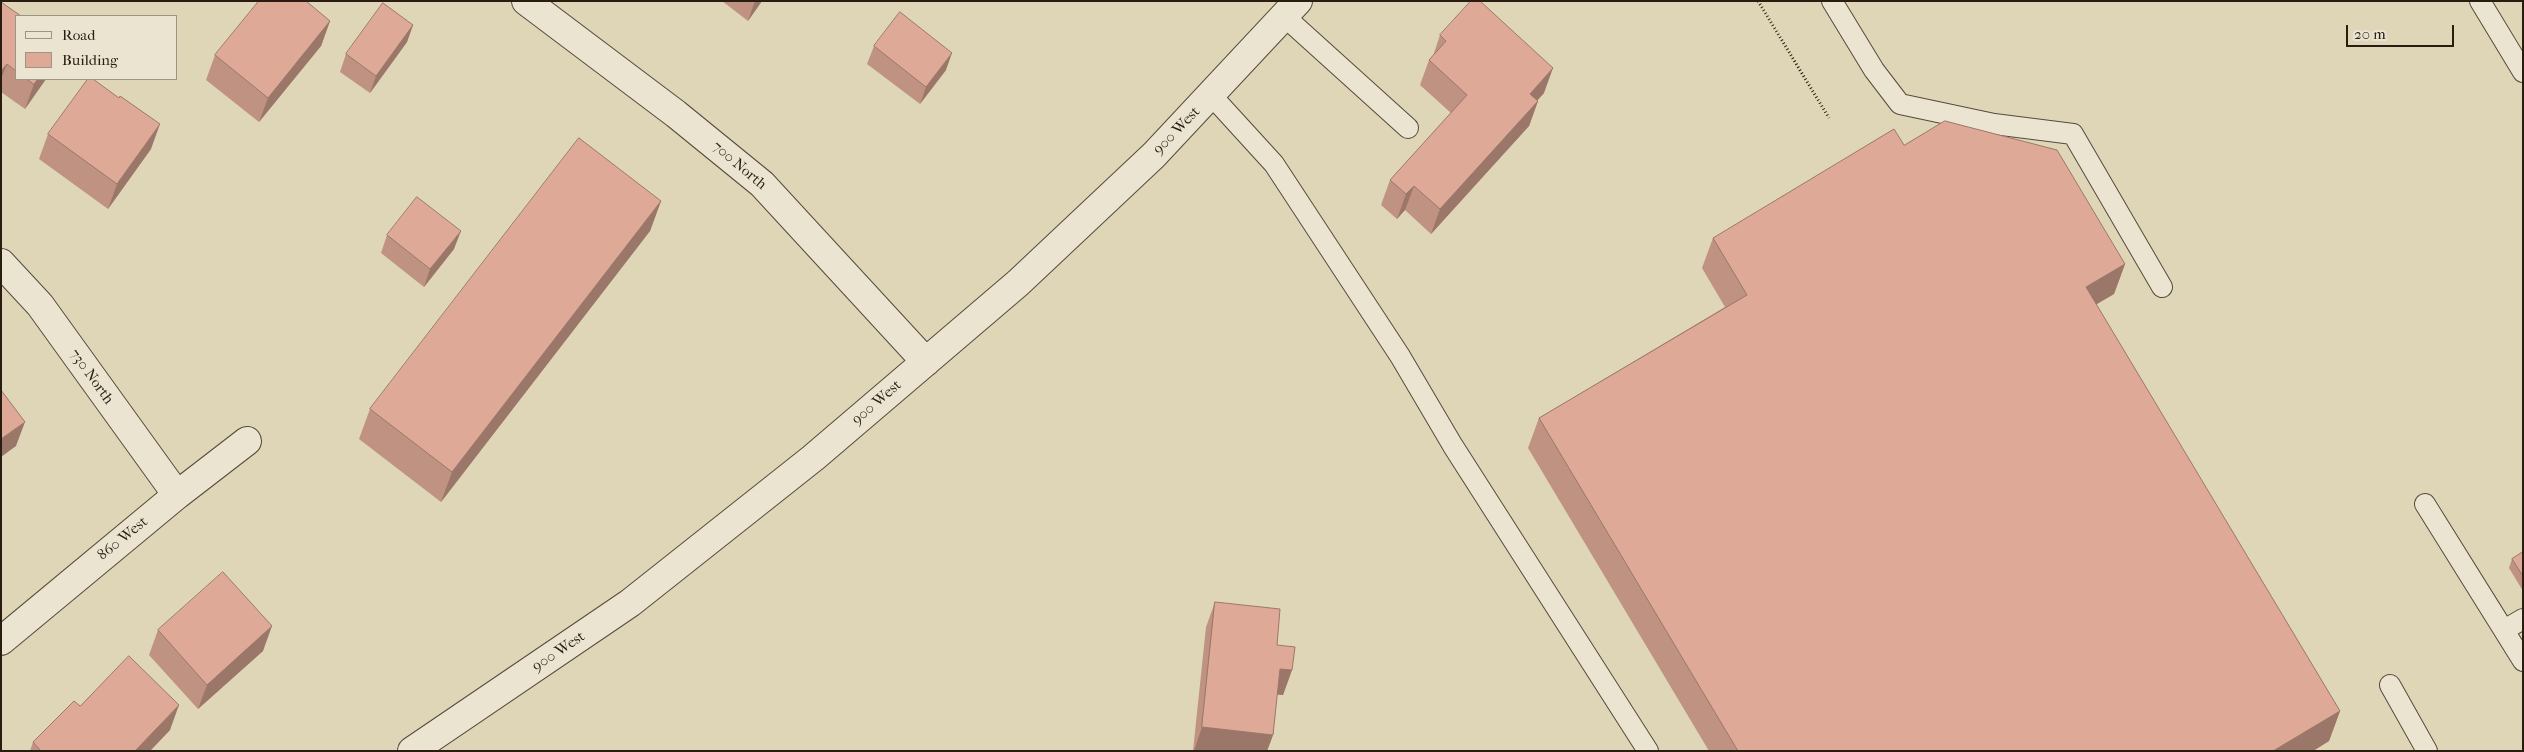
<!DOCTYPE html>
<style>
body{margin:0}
#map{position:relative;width:2524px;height:752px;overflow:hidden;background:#dfd6b8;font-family:"IM FELL French Canon",serif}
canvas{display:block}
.frame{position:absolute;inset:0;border:2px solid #2a1c11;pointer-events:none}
.legend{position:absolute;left:15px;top:15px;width:162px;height:65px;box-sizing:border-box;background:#eae4d1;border:1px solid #9d9484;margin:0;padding:6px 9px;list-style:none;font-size:15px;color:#2a1c11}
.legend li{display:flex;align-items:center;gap:10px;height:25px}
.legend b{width:25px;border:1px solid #9d9484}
.scale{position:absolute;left:2346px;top:25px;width:108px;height:22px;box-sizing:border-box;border:2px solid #2a1c11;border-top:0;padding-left:6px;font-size:15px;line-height:18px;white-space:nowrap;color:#2a1c11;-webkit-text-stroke:4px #eae4d1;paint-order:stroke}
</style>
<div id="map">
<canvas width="2524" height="752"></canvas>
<div class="frame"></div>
<ul class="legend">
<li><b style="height:6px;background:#eae4d1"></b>Road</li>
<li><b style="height:14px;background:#deaa97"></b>Building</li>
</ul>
<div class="scale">20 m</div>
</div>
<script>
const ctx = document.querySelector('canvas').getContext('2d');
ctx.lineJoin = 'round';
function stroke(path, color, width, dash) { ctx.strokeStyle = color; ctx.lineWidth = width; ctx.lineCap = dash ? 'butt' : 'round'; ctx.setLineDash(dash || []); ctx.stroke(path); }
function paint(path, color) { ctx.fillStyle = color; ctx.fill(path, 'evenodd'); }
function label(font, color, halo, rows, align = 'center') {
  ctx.font = font + ' "IM FELL French Canon",serif'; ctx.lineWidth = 5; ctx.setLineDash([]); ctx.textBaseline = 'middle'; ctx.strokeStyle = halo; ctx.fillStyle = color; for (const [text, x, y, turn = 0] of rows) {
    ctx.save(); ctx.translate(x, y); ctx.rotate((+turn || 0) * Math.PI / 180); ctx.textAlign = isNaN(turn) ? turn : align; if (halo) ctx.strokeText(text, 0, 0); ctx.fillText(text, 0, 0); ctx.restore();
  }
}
const path = new Path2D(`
 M1758,1L1829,118`);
const service = new Path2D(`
 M1832,1L1874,70L1900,104L1994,124L2073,134L2162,287
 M2480,1L2523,72
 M1284,16L1408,128
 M1211,95L1274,164L1400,356L1453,446L1648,751
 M2425,504L2523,661
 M2504,630L2523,619
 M2390,685L2427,751`);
const minor = new Path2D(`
 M1,263L40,305L177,495
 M1,641L177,495L247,441`);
const tertiary = new Path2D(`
 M526,1L676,114L762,184L926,362
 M412,751L630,603L813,458L1018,283L1154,155L1298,1`);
const wall = new Path2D(`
 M722,1H762L748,21Z
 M1,2L16,16V79H46L25,109L1,92Z
 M330,21L321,46L259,122L206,80L215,55Z
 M413,25L407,42L370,93L340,72L346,54Z
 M1440,35L1544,93L1537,100L1538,101L1529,126L1431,234L1405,210L1397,219L1381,205L1390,180L1451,113L1420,85L1429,60L1433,56Z
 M874,46L946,70L920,104L867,64Z
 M48,134L151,149L108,209L39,159Z
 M1904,145L2125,264L2114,294L2096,304L2340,711L2329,741L2313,751H1709L1528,448L1539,418L1725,307L1702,268L1713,238Z
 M661,201L650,231L441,502L359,439L370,409Z
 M387,235L454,249L424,287L381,253Z
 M2523,552V591L2509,568L2512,559Z
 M1215,602L1277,645L1292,670L1283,695L1277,694L1273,735L1267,751H1193L1206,627Z
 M158,630L263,651L198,709L149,655Z
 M80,706L170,730L150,751H30L33,742Z`);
const shadedWall = new Path2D(`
 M755,1H762L748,21Z
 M330,21L321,46L259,122L268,98Z
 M413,25L407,42L370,93L376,76Z
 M952,53L946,70L920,104L926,87Z
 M7,64L1,79V71Z
 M1553,68L1544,93L1521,119L1530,94Z
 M38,79H46L25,109L34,84Z
 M1538,101L1529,126L1431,234L1440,209Z
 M160,124L151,149L108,209L117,184Z
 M1414,186L1405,210L1397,219L1406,194Z
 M661,201L650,231L441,502L452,472Z
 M461,231L454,249L424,287L430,269Z
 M2125,264L2114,294L2075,317L2086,287Z
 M25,422L16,446L1,457V439Z
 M272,626L263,651L198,709L207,685Z
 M1280,669L1292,670L1283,695L1271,694Z
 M179,705L170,730L150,751H135Z
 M2340,711L2329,741L2313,751H2273Z
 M1202,727L1273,735L1267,751H1194Z`);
const building = new Path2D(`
 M259,1H306L330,21L268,98L215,55Z
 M1471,1H1480L1553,68L1530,94L1538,101L1440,209L1414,186L1406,194L1390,180L1467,95L1429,60L1446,41L1440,35Z
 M1,2L21,16H16V71L7,64L1,71Z
 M383,3L413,25L376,76L346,54Z
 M900,12L952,53L926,87L874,46Z
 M27,79H38L34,84Z
 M88,79H93L119,98L120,96L160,124L117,184L48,134Z
 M1945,121L2057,150L2125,264L2086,287L2340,711L2273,751H1738L1539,418L1747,295L1713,238L1894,129L1904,145Z
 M579,138L661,201L452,472L370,409Z
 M417,197L461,231L430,269L387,235Z
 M1,390L25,422L1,439Z
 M2523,552V576L2512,559Z
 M223,572L272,626L207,685L158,630Z
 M1215,602L1280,609L1277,645L1295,647L1292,670L1280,669L1273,735L1202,727Z
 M129,656L179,705L135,751H41L33,742L74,701L80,706Z`);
const streetNames = [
 ["900 West",1177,131,-46],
 ["700 North",739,166,40],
 ["730 North",91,377,54],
 ["900 West",877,403,-41],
 ["860 West",123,539,-39],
 ["900 West",559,652,-34]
];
stroke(service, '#574a3b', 22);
stroke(minor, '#574a3b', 30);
stroke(tertiary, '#574a3b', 30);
stroke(path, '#2a1c11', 3, [1, 2.5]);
stroke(service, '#eae4d1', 20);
stroke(minor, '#eae4d1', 28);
stroke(tertiary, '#eae4d1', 28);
paint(wall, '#bf9282');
paint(shadedWall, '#9b776a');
paint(building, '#deaa97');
stroke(building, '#9b776a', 1);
label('15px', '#2a1c11', '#eae4d1', streetNames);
</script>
